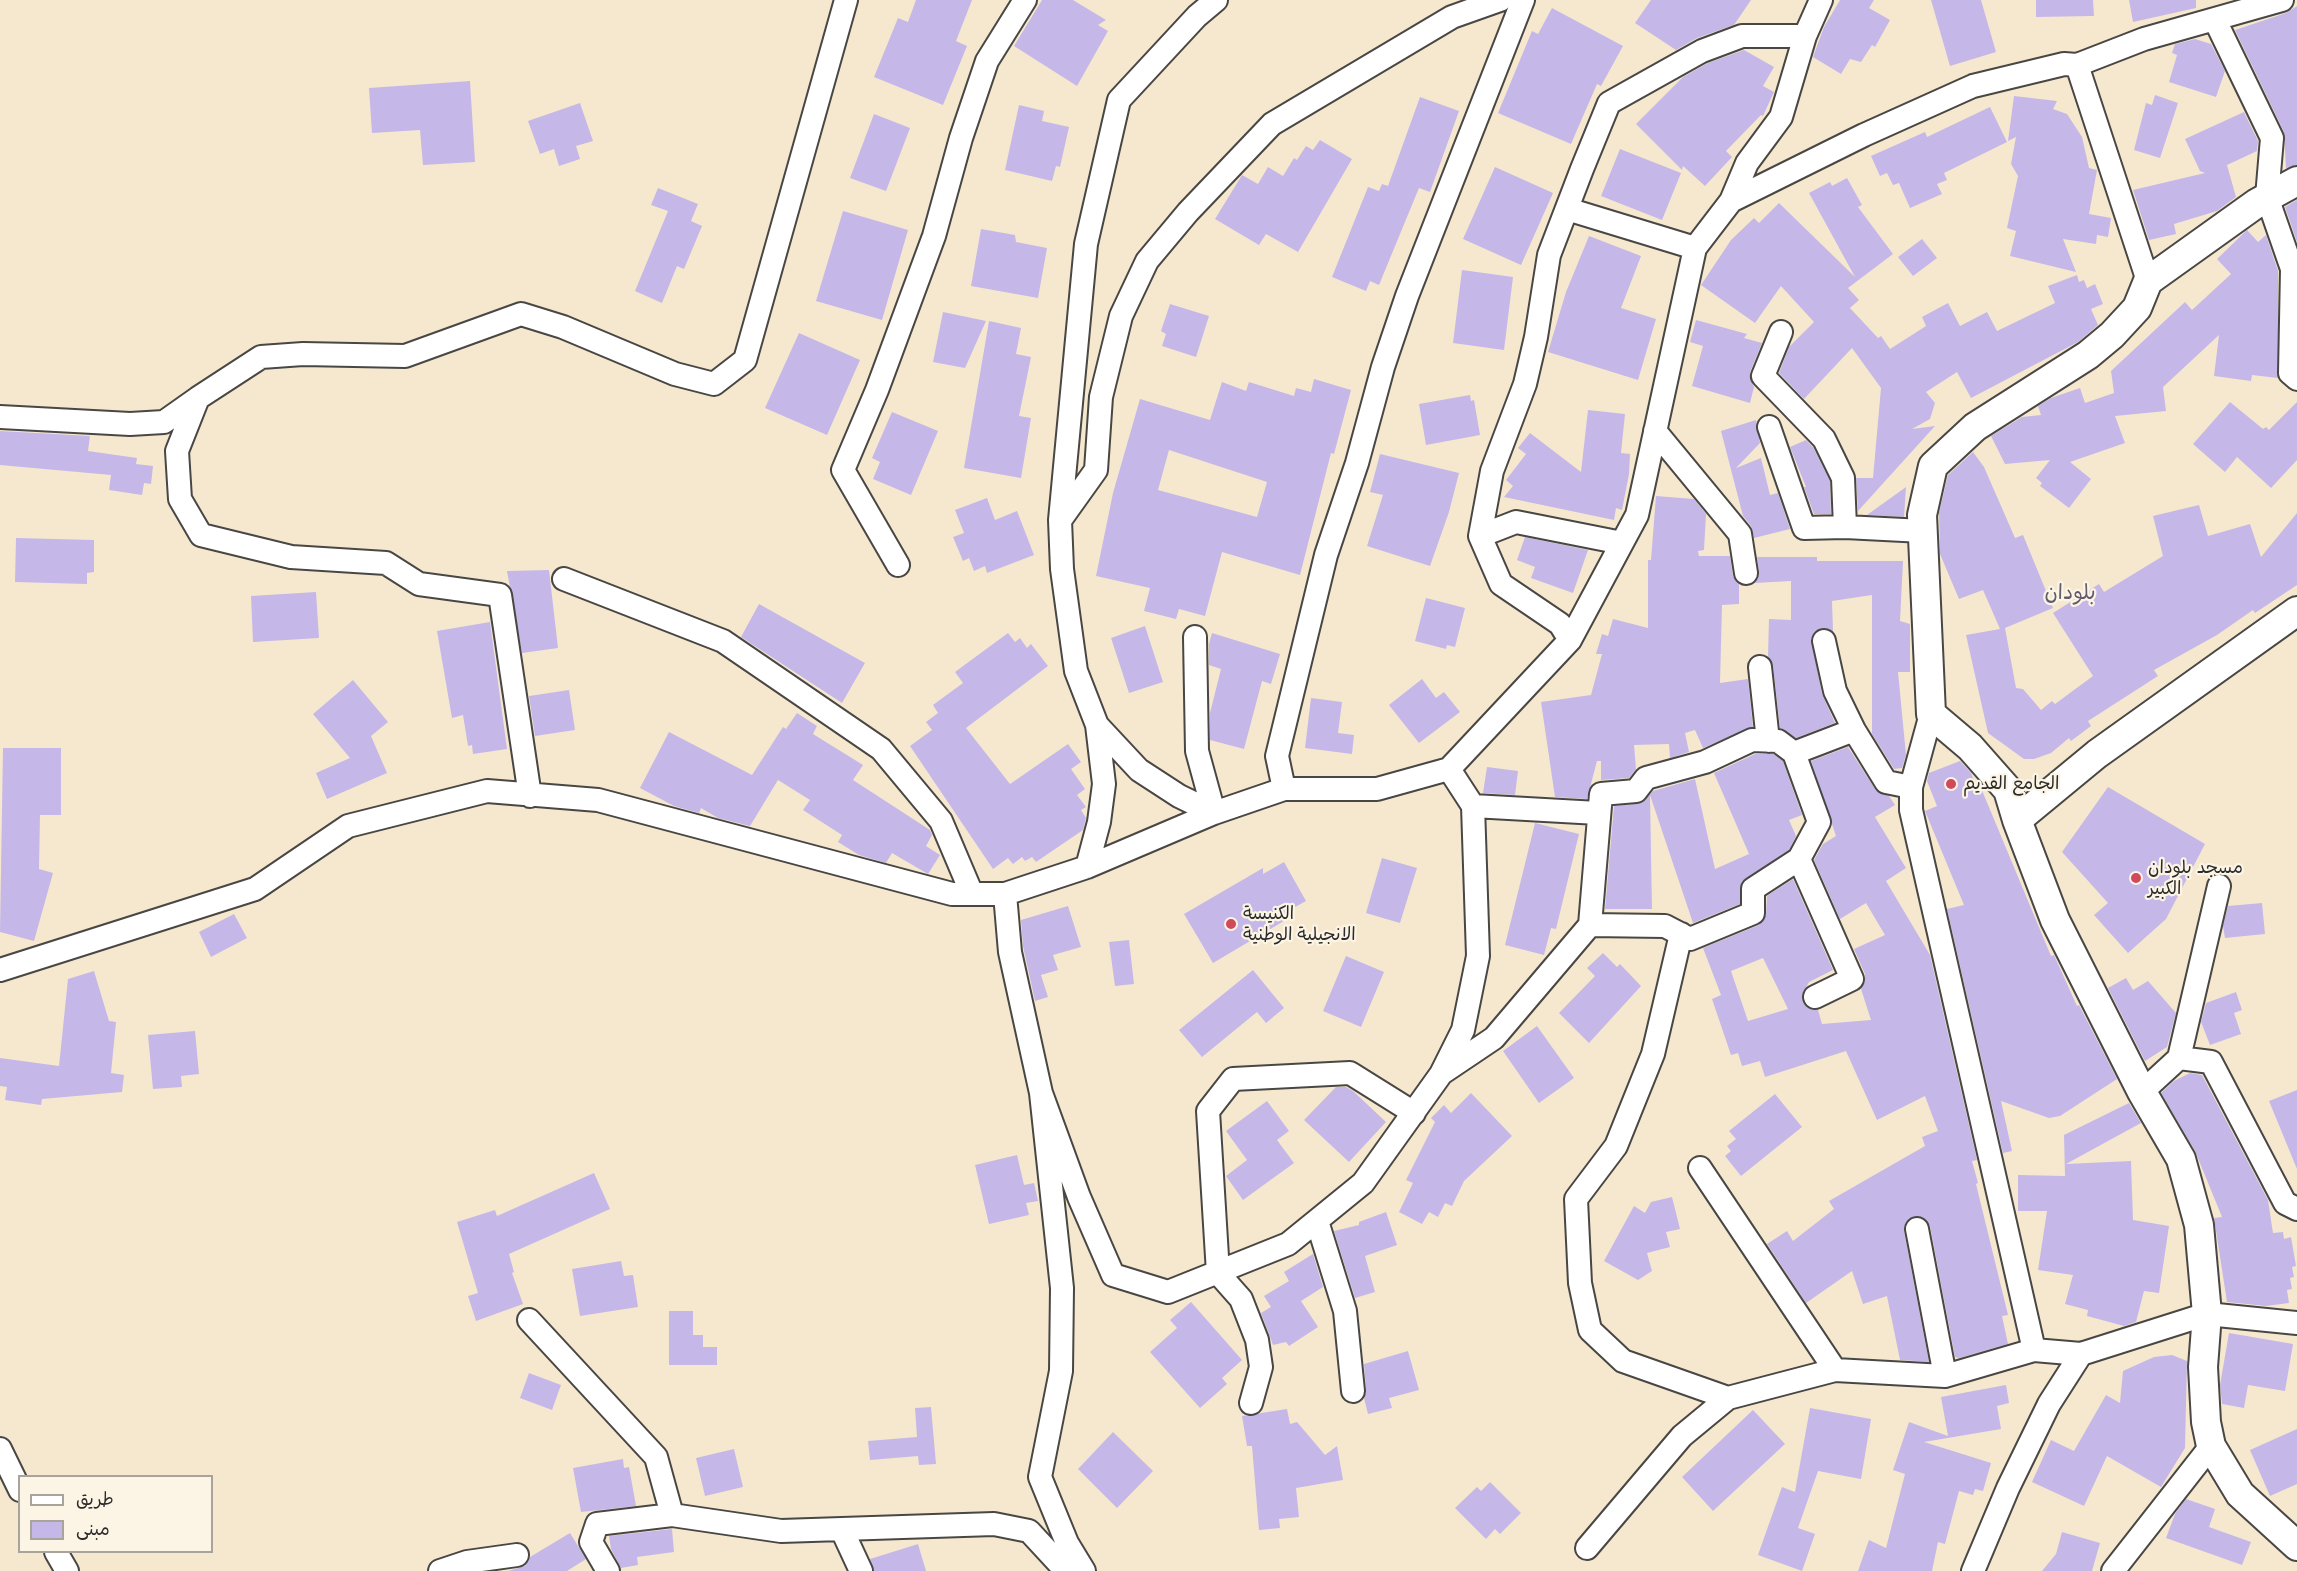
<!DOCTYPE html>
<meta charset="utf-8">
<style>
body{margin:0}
#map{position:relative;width:2297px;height:1571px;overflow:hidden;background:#f6e8cf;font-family:"Balsamiq Sans","Playpen Sans Arabic",sans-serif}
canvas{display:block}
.legend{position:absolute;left:18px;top:1475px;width:195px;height:78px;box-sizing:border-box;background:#fcf5e5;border:2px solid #a8a49b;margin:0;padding:8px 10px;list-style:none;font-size:18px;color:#2b2b2b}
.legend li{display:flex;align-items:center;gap:12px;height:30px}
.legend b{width:30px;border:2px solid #a8a49b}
</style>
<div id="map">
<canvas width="2297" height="1571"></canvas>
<ul class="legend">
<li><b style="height:8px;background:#fff"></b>طريق</li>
<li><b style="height:16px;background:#c5b8e8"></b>مبنى</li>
</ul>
</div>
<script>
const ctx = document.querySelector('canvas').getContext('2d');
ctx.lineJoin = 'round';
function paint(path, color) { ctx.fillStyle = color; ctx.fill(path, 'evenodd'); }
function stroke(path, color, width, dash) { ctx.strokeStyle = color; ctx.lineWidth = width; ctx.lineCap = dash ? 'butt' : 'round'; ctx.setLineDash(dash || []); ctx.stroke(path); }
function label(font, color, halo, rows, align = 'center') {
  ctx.font = font + ' "Balsamiq Sans","Playpen Sans Arabic",sans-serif'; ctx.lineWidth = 4.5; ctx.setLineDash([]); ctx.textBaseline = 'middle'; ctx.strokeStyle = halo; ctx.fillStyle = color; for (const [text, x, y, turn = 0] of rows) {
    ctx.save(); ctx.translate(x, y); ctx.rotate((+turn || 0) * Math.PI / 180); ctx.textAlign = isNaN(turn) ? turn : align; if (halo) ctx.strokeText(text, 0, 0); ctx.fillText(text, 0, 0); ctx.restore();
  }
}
const building = new Path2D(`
 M916,0H972L956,41L967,46L943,105L874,77L898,18L908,22Z
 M1042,0H1073L1106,20L1098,25L1108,31L1077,86L1014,46Z
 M1651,0H1751L1734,25L1697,38L1676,50L1635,23Z
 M1840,0H1874L1869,8L1890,20L1875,47L1872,45L1861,62L1850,59L1841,74L1813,57L1824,27Z
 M1931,0H1981L1996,52L1950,66Z
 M2036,0H2093L2094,16L2036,17Z
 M2129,0H2196V8L2133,22Z
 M2297,6V165L2286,168L2284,132L2235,30L2286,13Z
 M1552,8L1623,46L1601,86L1597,84L1571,144L1498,113L1532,31L1538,34Z
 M2195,39L2211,44L2225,71L2216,97L2169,82L2177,55L2172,53L2175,44Z
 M1744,50L1774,67L1763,86L1774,92L1763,116L1761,115L1726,151L1732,157L1705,186L1683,166L1682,170L1636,124L1683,77L1708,63Z
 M470,81L475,162L423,165L420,130L372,133L369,88Z
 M2155,95L2178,103L2160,158L2134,150L2146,103L2152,105Z
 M2014,96L2057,101L2053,109L2067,114L2082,137L2089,168L2097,170L2089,214L2111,218L2108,237L2097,235L2096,244L2063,239L2076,272L2010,256L2016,231L2007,228L2018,176L2011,164L2016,137L2008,141Z
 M1420,97L1459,111L1430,192L1419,188L1379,285L1370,281L1366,291L1332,277L1368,187L1379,191L1382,184L1388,186Z
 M580,103L593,141L576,146L580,159L559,166L554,149L540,154L528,121Z
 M1019,105L1044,111L1042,121L1069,127L1060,167L1056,166L1052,181L1005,170Z
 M1990,107L2007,142L1944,173L1947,180L1937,184L1942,194L1910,208L1899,183L1893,185L1887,173L1880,176L1871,156L1925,132L1927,137Z
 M2244,112L2258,141L2257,151L2227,165L2236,197L2217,211L2174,224L2176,234L2149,240L2133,190L2205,173L2200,171L2185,139Z
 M874,114L910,128L886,191L850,178Z
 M1320,140L1352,159L1298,252L1266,234L1259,245L1215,219L1242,175L1258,184L1268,167L1283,176L1294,158L1297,160L1306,146L1313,150Z
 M1620,149L1681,173L1662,220L1601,196Z
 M1495,167L1553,193L1521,265L1463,239Z
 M1847,178L1862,205L1858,207L1893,254L1848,288L1859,300L1850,308L1878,338L1881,336L1890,349L1926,326L1922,317L1948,303L1960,326L1987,312L1997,331L2055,303L2048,286L2077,275L2079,282L2084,280L2087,288L2095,284L2103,304L2091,309L2098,325L2078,342L1971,398L1957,372L1926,392L1935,403L1930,419L1912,429L1935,426L1858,511L1856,478H1873L1881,388L1852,348L1804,399L1779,373L1789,347L1814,322L1781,286L1755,323L1701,285L1731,240L1754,218L1759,223L1779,203L1855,277L1809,193L1830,182L1832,186Z
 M658,188L698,204L691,221L702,226L684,269L677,266L662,303L635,291L668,211L651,205Z
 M2297,200V242L2285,207Z
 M843,211L908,230L882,320L816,301Z
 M981,229L1015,235L1016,242L1047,248L1038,298L971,286Z
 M2247,230L2258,242L2266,235L2278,271V378L2252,375L2251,381L2214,376L2219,335L2163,387L2166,411L2115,416L2125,443L2070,462L2091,479L2069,508L2040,486L2042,483L2036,478L2050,460L2005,464L1991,436L2022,417L2041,415L2038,406L2051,398L2080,388L2085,403L2114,393L2111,371L2185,302L2192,310L2231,274L2217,259Z
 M1589,236L1641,256L1621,308L1656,319L1638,380L1548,352L1566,292Z
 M1922,239L1937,258L1913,276L1898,257Z
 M1462,270L1513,277L1504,350L1453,343Z
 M1170,304L1209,316L1196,357L1162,346L1166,334L1161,331Z
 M943,312L986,321L965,368L933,362Z
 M1696,320L1747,334L1744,338L1762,343L1750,372V379L1754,387L1750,403L1692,386L1703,346L1690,342Z
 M989,321L1021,328L1016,354L1031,357L1019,416L1031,418L1021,478L964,468Z
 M799,333L860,360L827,435L765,408Z
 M1314,379L1351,390L1334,454L1331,453L1300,575L1222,552L1205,616L1179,609L1176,619L1144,611L1150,588L1096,576L1113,493L1140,399L1210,420L1222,382L1246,391L1249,382L1294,396L1296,388L1311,392ZM1169,450L1267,482L1257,517L1158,490Z
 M1470,395L1471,401L1474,400L1480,435L1426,445L1419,404Z
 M2230,402L2263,429L2266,427L2269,430L2297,402V460L2271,488L2237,457L2225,472L2193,444Z
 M1588,410L1625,414L1621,453L1630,454L1629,474L1622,510L1616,508L1614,520L1504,497L1513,486L1506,480L1526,454L1518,448L1530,433L1581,472Z
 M892,412L938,431L911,495L873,479L880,462L872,458Z
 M1756,420L1760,443L1736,468L1761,458L1770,495L1778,493L1790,529L1754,538L1751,526L1743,516L1721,431Z
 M0,431L90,436L88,451L137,458L136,464L153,466L151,484L144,483L142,495L109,490L111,475L0,465Z
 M1806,440L1813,447L1830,481L1831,514H1814L1804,487H1806L1790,447Z
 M1973,452L1984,467L2015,538L2023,535L2053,608L2005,628L2016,688L2023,689L2041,710L2052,701L2055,704L2093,676L2053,613L2099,584L2104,592L2163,556L2153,516L2199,505L2208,536L2250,524L2261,557L2297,513V585L2255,613L2253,610L2217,635L2154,670L2158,676L2088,721L2091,726L2071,741L2069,738L2051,753L2034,759H2024L1988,733L1966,635L2000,629L1983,590L1959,599L1940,554L1939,513L1948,475Z
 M1380,454L1459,473L1449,512L1430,566L1367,546L1383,495L1370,492Z
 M1906,487L1904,517L1867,515Z
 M1656,496L1694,499L1706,514L1704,550L1698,551L1699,556H1730L1733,576L1739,584V604L1722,605L1720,683L1748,679L1753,727L1703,748L1695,730L1685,733L1689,752L1670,758L1669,744L1634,745L1636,769L1629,778L1601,780V761H1597L1587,799L1555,797L1541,702L1591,695L1602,654H1596L1602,634L1608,636L1613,619L1648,628V560H1651Z
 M987,498L995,520L1017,511L1034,555L987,573L985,566L974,571L969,558L963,561L953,537L964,533L955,510Z
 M1525,537L1588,550L1573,593L1531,578L1535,567L1517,560Z
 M16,538L94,540V572L87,573V584L15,582Z
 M1757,557H1817V561H1903L1900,621L1910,624V672H1898L1906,755L1902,768L1894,769L1872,734V595L1832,601L1833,631L1821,628L1811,638L1822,694L1835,723L1796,738L1780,728L1773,666L1768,656L1769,619L1791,620V581L1755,583L1759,572Z
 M549,570L558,648L522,653L507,571Z
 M316,592L319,638L253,642L251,596Z
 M1426,598L1465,608L1455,647L1447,645L1446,649L1415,641Z
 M759,604L865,663L842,703L741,637Z
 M490,622L507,749L473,754L472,745L468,746L463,715L452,718L437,631Z
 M1145,626L1163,682L1129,693L1111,638Z
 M1008,633L1015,642L1020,638L1027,648L1031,644L1048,666L966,728L1010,784L1068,744L1081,762L1071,769L1085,789L1077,795L1086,807L1081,810L1086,818L1083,830L1036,862L1032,857L1025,861L1022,857L1013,864L1008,858L993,869L910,746L932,730L926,722L938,713L933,705L963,683L955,672Z
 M1212,633L1280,654L1271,684L1262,681L1244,749L1210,740V713L1221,669L1209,665V644Z
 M1422,679L1436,698L1444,692L1460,712L1419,743L1389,705Z
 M353,680L388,722L371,736L387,773L327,799L316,773L350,758L313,714Z
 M569,690L575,730L535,736L529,696Z
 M1311,698L1342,702L1338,733L1354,735L1352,754L1305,748Z
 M797,713L817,726L813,734L863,765L853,780L930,830L932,835L926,846L940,855L928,874L892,853L886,863L859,855L838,842L842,835L803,810L810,800L778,780L750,826L718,818L701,808L699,813L674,806L640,788L669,732L752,775L783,727L786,729Z
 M1848,747L1875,789L1889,796L1895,805L1875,817L1906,868L1886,881L1930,955L1977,1160L1972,1161L1978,1183L1976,1184L2008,1315L2002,1316L2008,1344L1959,1358L1955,1357L1930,1226L1922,1217L1909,1218L1904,1231L1929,1362L1900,1360L1887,1296L1863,1304L1852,1271L1806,1303L1767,1244L1787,1231L1793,1241L1834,1209L1829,1201L1925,1146L1922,1137L1938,1131L1925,1096L1877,1120L1846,1051L1765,1077L1760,1061L1742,1066L1738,1053L1731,1055L1712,999L1721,995L1703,948L1759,925L1766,914L1767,896L1793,879L1833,970L1809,982L1802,995L1803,1003L1808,1008L1818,1010L1822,1024L1871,1020L1861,989L1865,981V974L1854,949L1885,935L1866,903L1840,919L1814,860L1823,844L1836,836L1811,761ZM1763,958L1788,1009L1748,1021L1731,971Z
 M3,748H61V815H40L39,869L53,873L34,941L0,932Z
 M1755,754H1773L1783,761L1802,815L1789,820L1796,836L1789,850L1741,882L1740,904L1693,923L1650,795L1652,909H1605L1614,806L1642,803L1653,791L1695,779L1715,869L1749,854L1714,773Z
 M1960,761L1971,773L1978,790L1981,788L2051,956L2054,955L2077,1006L2079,1005L2117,1079L2060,1116L2049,1118L2001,1101L2012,1151L2003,1153L1947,909L1964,905L1925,811L1937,806L1927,781L1929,773Z
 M1487,767L1518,771L1515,795L1483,793Z
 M2108,787L2205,844L2166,919L2128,953L2094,915L2108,903L2062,852Z
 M1535,823L1579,834L1556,929L1551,928L1544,955L1505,945Z
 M1382,858L1417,868L1400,923L1366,913Z
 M1284,862L1306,901L1286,912L1289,918L1213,963L1184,914L1263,868V874Z
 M2262,903L2265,934L2225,938L2223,926L2228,906Z
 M1068,906L1081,947L1053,955L1058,970L1041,975L1048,997L1035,1001L1023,946L1021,920Z
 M234,914L247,938L211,957L199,932Z
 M1129,940L1134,984L1115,986L1109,942Z
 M1603,953L1617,967L1620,964L1641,986L1589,1043L1559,1013L1595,976L1587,968Z
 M1346,956L1384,972L1361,1027L1323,1011Z
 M1253,970L1284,1008L1266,1023L1257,1012L1202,1057L1179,1030Z
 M94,971L109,1021L116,1022L111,1073L124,1075L122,1092L42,1099L41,1105L5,1100L7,1087L0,1086V1058L59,1066L68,979Z
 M2126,978L2133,990L2148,981L2176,1013L2167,1047L2145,1061L2108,988Z
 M2236,992L2242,1010L2234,1013L2241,1034L2210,1045L2201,1022L2206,1003Z
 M1537,1026L1574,1078L1539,1103L1503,1051Z
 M195,1031L199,1074L181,1076L182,1087L153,1089L148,1035Z
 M2190,1073L2202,1075L2268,1200L2273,1233L2283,1232L2284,1239L2291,1237L2296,1266L2292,1267L2294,1277L2290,1278L2292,1289L2287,1290L2289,1303L2266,1306L2227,1302L2214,1218L2222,1217L2195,1151L2161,1093L2174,1081Z
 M1336,1087H1346L1353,1091L1386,1122L1349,1162L1304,1120Z
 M2297,1090V1169L2269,1101Z
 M1471,1093L1512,1136L1464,1181L1452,1206L1445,1203L1438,1217L1429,1212L1422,1224L1399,1212L1413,1183L1406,1180L1435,1122L1431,1118L1444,1105L1451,1113Z
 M1775,1094L1802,1127L1741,1176L1725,1156L1731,1151L1727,1146L1736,1139L1729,1131Z
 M1267,1101L1289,1131L1277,1140L1294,1163L1243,1200L1226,1176L1247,1160L1226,1131Z
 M2129,1103L2141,1123L2066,1164L2131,1161L2133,1220L2169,1226L2159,1293L2144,1291L2136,1322L2124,1326L2087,1316L2088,1310L2065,1304L2073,1275L2038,1270L2047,1211H2018V1175L2065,1176L2064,1135Z
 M1017,1155L1024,1185L1034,1183L1038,1201L1026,1203L1029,1215L989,1224L975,1165Z
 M594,1173L610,1209L509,1254L514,1272L512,1273L523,1304L476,1321L468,1296L478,1293L457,1222L495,1210L497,1216Z
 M1672,1197L1680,1229L1666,1232L1670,1247L1647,1253L1652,1271L1638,1280L1604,1261L1634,1206L1645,1213L1651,1202Z
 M1386,1212L1397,1245L1365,1256L1375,1292L1355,1298L1334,1231L1359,1225V1222Z
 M1313,1254L1323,1287L1301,1301L1318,1327L1289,1346L1286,1342L1273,1345L1261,1313L1271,1307L1264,1296L1289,1281L1284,1272Z
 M621,1261L624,1276L633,1275L638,1307L580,1316L572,1269Z
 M1191,1302L1242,1360L1222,1378L1227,1384L1200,1408L1150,1352L1177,1328L1170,1320Z
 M669,1311H693V1335H703V1347H717V1365H669Z
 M2229,1333L2293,1344L2285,1391L2248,1385L2244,1408L2222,1404L2220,1385Z
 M1408,1351L1419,1390L1389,1398L1392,1408L1368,1414L1364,1398L1366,1390L1364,1364Z
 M2172,1355L2187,1361L2185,1448L2161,1487L2107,1456L2084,1506L2032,1482L2051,1440L2074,1451L2106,1395L2120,1403L2123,1371L2154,1357Z
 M529,1373L561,1385L552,1410L520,1398Z
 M2006,1385L2009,1403L1997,1406L2001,1429L1924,1442L1991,1463L1983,1491L1975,1489L1973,1495L1959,1491L1945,1544L1938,1542L1932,1571H1858L1869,1540L1886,1548L1905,1474L1893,1470L1909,1422L1948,1436L1941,1397Z
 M931,1407L936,1464L919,1465L918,1456L870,1460L868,1441L917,1437L915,1408Z
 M1810,1408L1871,1419L1861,1479L1818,1471L1798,1528L1815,1534L1802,1571L1758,1555L1782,1487L1795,1492Z
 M1287,1409L1290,1424L1297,1422L1325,1455L1337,1446L1343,1480L1296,1488L1299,1517L1279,1519L1280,1528L1259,1530L1252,1446H1247L1242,1416Z
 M1753,1410L1785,1444L1713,1511L1682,1477Z
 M2297,1429V1484L2270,1496L2250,1450Z
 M1113,1432L1153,1471L1117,1508L1078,1469Z
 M734,1449L743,1487L705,1496L696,1458Z
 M623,1459L624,1468L629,1467L636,1506L581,1512L573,1468Z
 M1490,1482L1521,1513L1500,1534L1495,1529L1486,1539L1455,1508L1477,1487L1481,1491Z
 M2186,1499L2215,1509L2209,1527L2251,1542L2242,1565L2166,1538L2175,1514Z
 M672,1529L674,1552L637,1557L638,1565L621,1568L611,1549L609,1536Z
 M2062,1532L2100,1543L2092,1571H2042L2056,1554Z
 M570,1533L586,1559L567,1571H508L525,1566L530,1557Z
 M918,1544L926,1571H874L870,1559Z`);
const minor = new Path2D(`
 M2215,20L2272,138L2267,197L2292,269L2290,373L2297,379
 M2077,65L2144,39L2282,0
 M1731,201L1747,163L1781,117L1805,36L1821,0
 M1567,209L1695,248
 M1781,332L1763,376L1824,439L1843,478L1845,527L1923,531
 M0,417L130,424L164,422L198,398
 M1769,427L1804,528L1845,527
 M1655,431L1740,534L1746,573
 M1061,519L1096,470L1101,397L1121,316L1147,261L1188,212L1272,124L1452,17L1500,0
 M1480,536L1516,522L1622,543
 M898,565L843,470L877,390L934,236L961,138L987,61L1025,0
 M564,579L723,641L881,749L941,821L972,894
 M1195,637L1197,751L1214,813
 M1570,640L1560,624L1501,584L1480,536L1492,471L1525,384L1536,337L1549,255L1582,169L1609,103L1702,51L1742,36H1805
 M1824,641L1835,691L1854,730L1886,782L1911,787
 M1760,667L1768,741
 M1931,714L1911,787V810L2034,1350L2081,1354L2207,1314L2297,1323
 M1284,789L1277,756L1326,555L1357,463L1383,367L1407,296L1523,0
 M530,796L500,595L419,584L386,563L291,557L201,535L180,499L177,451L198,398L261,357L303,354L405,356L521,314L563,327L675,374L714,384L745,360L846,0
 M1473,806L1598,813
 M1214,813L1179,796L1139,770L1097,725L1076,671L1062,569L1060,520L1086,244L1119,100L1197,16L1216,0
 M1087,867L1099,822L1104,784L1097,725
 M1005,894L1010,952L1041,1093L1062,1288L1061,1371L1040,1477L1067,1543L1084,1571
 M1590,925L1601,794L1636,791L1646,778L1705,762L1752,740L1778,741L1794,753
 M1681,934L1653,1054L1616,1146L1576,1199L1580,1283L1590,1330L1623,1361L1728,1398
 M0,970L255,889L348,826L487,791L598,800L952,894H1005L1087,867L1214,813L1284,789H1377L1449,769L1570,640L1637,515L1695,248L1731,201L1864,135L1973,86L2064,64L2077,65L2148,281
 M1815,997L1852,979L1799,859L1819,822L1794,753L1854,730
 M2179,1058L2211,1062L2285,1203L2297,1209
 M1442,1073L1494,1038L1590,925L1665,926L1690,939L1753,913V889L1799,859
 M2142,1092L2179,1058L2219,886
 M1041,1093L1079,1197L1113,1275L1168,1292L1288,1244L1363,1183L1441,1074L1463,1030L1478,956L1473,806L1449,769
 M1700,1168L1835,1370
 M1317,1221L1345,1311L1353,1391
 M1917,1229L1945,1376
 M529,1320L656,1457L672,1515L781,1531L994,1524L1029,1531L1066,1571
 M1251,1403L1261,1367L1257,1340L1241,1299L1218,1273L1208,1111L1233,1079L1350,1073L1414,1113
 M0,1449L20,1490
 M842,1530L861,1571
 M1587,1548L1682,1436L1728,1398L1835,1370L1945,1376L2034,1350
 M56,1552L67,1571
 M467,1562L517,1555
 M440,1571L467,1562V1571
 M608,1571L591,1542L597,1524L672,1515
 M1973,1571L2008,1488L2049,1404L2081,1354
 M2113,1571L2211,1446`);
const major = new Path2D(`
 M2297,181L2257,203L2148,281L2137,308L2112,335L2088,355L1975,427L1933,466L1922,515L1931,714L1970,747L2008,790L2017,820L2097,754L2297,611
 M2017,820L2055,920L2142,1092L2181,1159L2199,1225L2207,1314L2203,1367L2206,1422L2211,1446L2240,1494L2297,1546`);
const markers = [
 [1951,784,6,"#d1495b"],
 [2136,878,6,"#d1495b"],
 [1231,924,6,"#d1495b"]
];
const poiNames = [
 ["الجامع القديم",1963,784],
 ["مسجد بلودان",2148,868],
 ["الكبير",2148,889],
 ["الكنيسة",1243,914],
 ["الانجيلية الوطنية",1243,935]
];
const quarterNames = [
 ["بلودان",2070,594]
];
paint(building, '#c5b8e8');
stroke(minor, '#494744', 26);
stroke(major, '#494744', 32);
stroke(minor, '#fff', 22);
stroke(major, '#fff', 28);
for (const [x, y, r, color] of markers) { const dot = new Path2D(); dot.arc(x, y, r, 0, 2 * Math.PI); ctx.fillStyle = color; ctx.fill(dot); stroke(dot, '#fcf5e5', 2); }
label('18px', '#2b2b2b', '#fcf5e5', poiNames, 'left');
label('21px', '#615c6d', '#fcf5e5', quarterNames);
</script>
